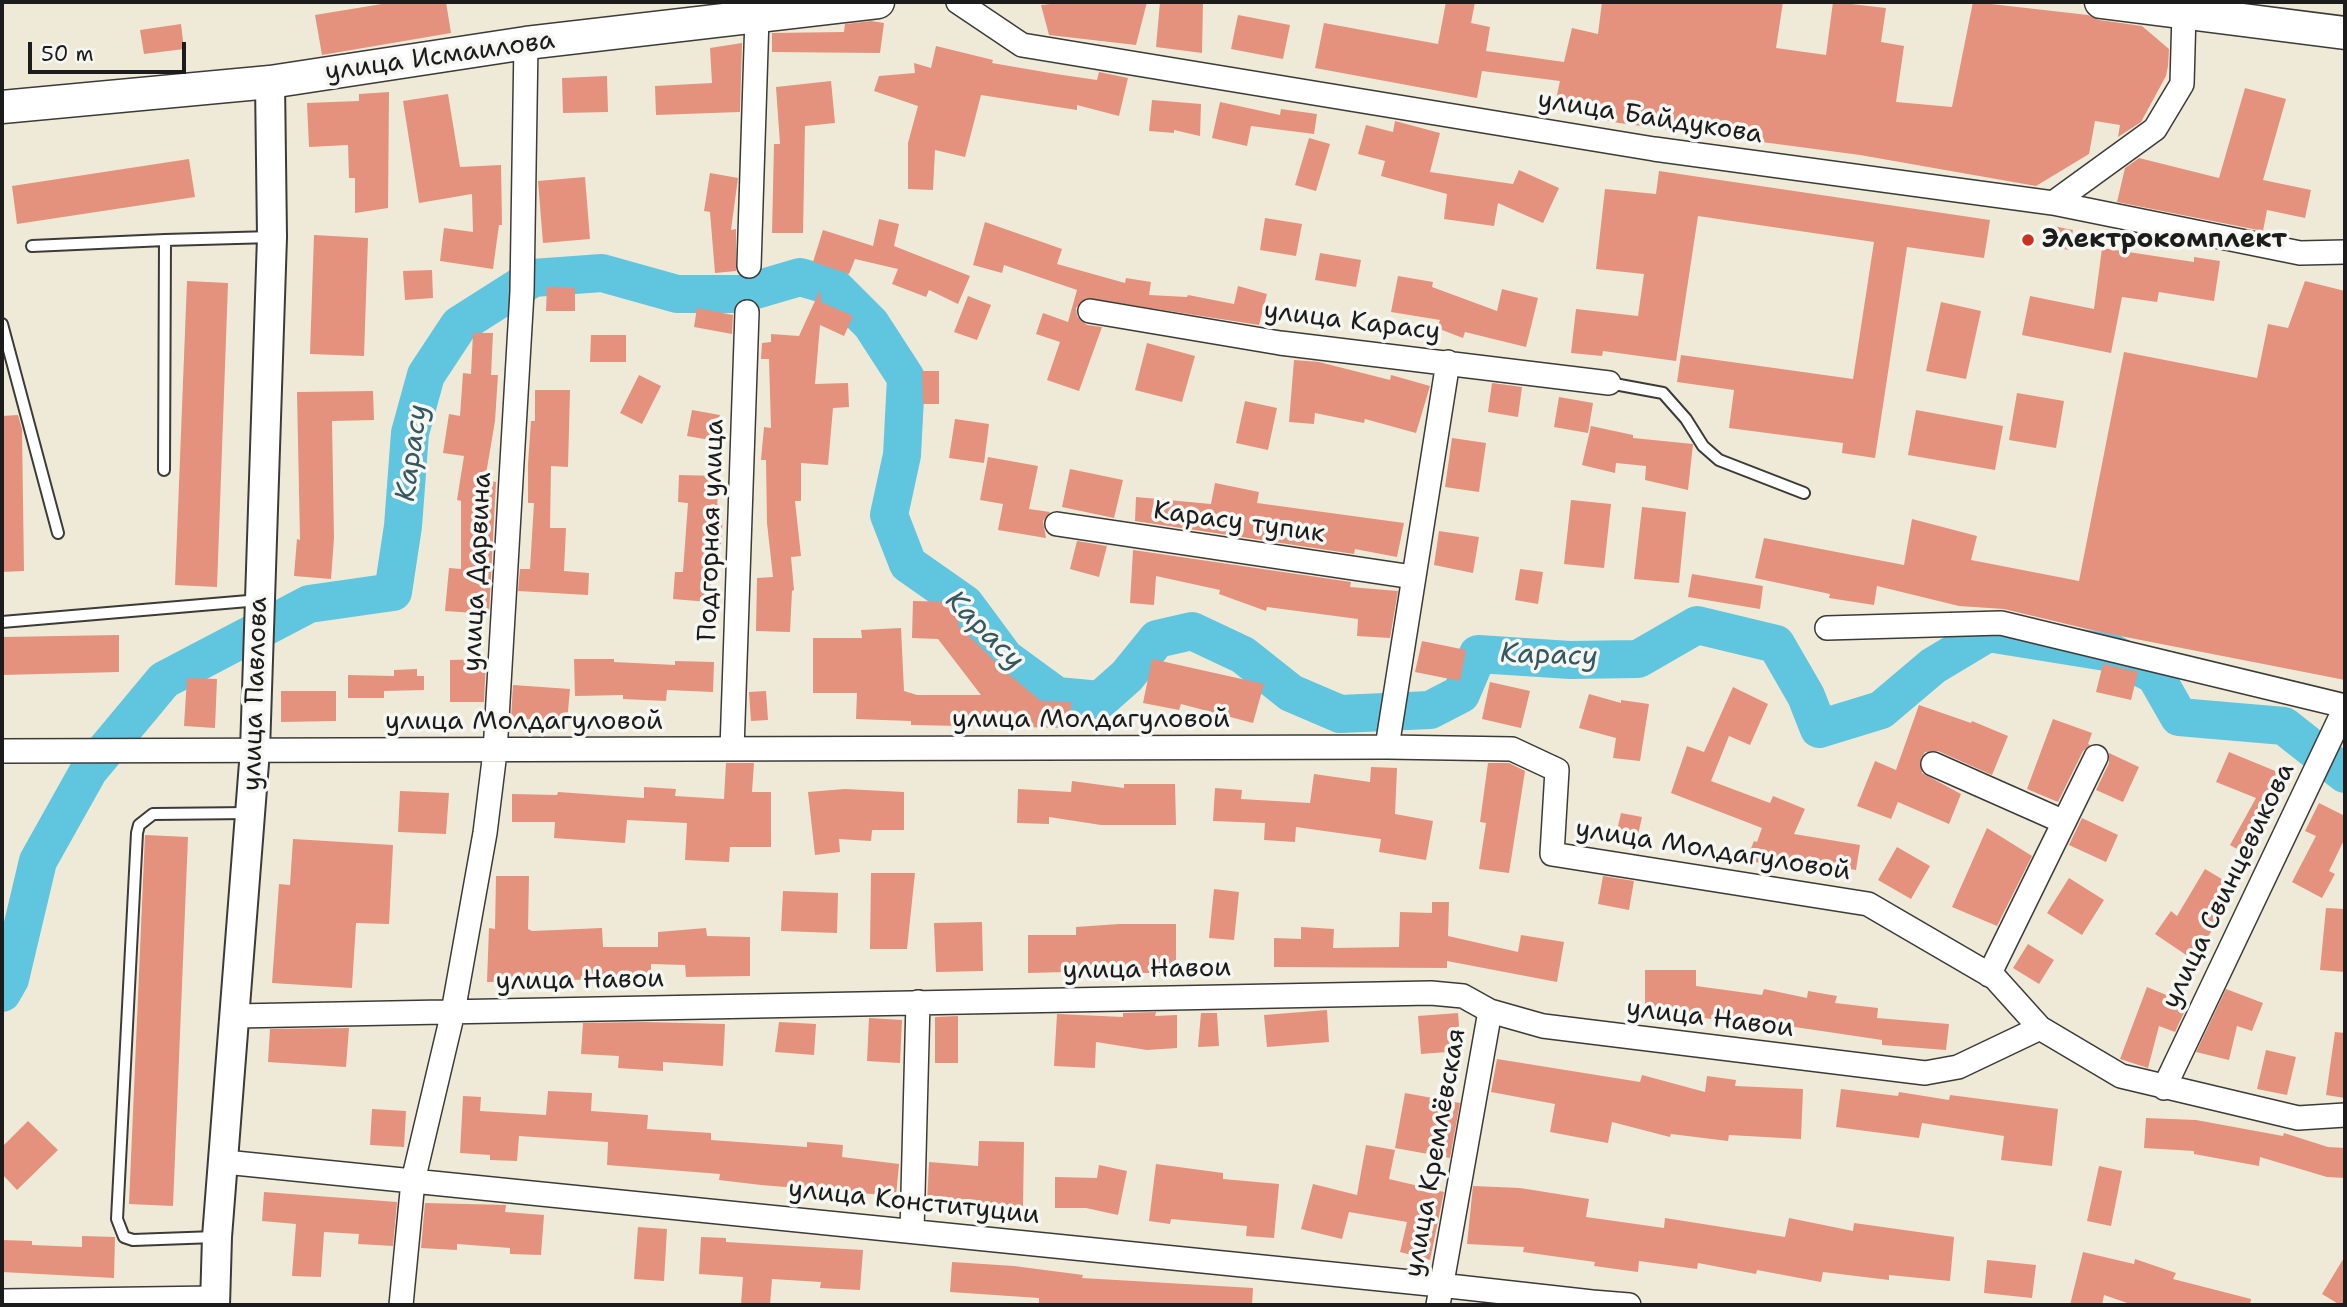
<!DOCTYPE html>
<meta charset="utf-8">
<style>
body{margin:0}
#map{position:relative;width:2347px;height:1307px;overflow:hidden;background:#efead7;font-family:"Shantell Sans",sans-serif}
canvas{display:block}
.frame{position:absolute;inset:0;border:4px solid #1c1c1c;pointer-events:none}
.scale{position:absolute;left:28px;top:42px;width:158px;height:32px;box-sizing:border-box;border:4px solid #1c1c1c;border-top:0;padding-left:9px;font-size:21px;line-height:24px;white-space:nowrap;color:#1c1c1c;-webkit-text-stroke:5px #f6f6f2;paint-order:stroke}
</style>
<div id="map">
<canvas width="2347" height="1307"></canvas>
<div class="frame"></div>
<div class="scale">50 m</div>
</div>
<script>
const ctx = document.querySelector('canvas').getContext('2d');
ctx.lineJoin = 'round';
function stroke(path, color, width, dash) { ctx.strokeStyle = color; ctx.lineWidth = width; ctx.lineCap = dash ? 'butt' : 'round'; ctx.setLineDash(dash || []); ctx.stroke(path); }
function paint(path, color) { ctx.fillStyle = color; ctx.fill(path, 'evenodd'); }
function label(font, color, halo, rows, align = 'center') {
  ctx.font = font + ' "Shantell Sans",sans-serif'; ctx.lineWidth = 7; ctx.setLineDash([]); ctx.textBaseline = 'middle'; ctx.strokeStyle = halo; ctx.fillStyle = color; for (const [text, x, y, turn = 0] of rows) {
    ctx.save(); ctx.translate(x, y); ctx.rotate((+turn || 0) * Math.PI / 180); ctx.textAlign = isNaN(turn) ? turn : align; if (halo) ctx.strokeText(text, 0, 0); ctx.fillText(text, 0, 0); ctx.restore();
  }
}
const river = new Path2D(`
 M2,993L10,979L38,861L89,770L164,680L309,604L393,592L403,526L410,433L426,375L459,325L533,278L602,273L677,294H742L800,277L834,287L871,324L906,378L902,455L889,515L908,564L965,604L1005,658L1057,696L1100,700L1127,676L1157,639L1192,631L1243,655L1291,693L1340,714L1430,710L1461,694L1478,654L1570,660L1638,659L1697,625L1776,644L1806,696L1819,729L1881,710L1933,666L1988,633L2112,653L2155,675L2179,717L2284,726L2345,774`);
const building = new Path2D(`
 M394,2H446L451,33L322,55L315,15Z
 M1070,2H1147L1136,45L1049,35L1041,5Z
 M1160,2H1203L1202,53L1156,47Z
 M1446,2H1475L1471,23L1490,27L1486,51L1564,62L1572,28L1598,34L1602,2H1783L1776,48L1826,55L1833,2L1886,8L1881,42L1904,46L1896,102L1952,107L1973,2L2088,15L2099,20L2142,26L2169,49L2168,66L2166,76L2141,122L2118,137L2120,125L2095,121L2089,154L2036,186L1860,155L1619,123L1554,109L1560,81L1482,71L1477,98L1315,68L1324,23L1438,44Z
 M1238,15L1290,25L1283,59L1231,49Z
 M871,21L884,23L880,53L772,52V33L844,32L845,24Z
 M181,24L184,49L144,54L140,30Z
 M742,43L740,112L656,115L655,86L712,83L710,48Z
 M936,46L993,60L992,63L1056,74L1097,80L1099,72L1128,78L1119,116L1077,105V110L981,95L965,157L935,150L933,190L908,189V143L918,106L874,91L879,76L915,73L914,63L931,68Z
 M607,76L608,112L563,113L562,78Z
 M831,81L835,123L805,126L803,233H772L774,144H780L776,87Z
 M2245,88L2286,99L2263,180L2311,190L2305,218L2267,210L2263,231L2117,202L2125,168L2139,158L2219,178Z
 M389,92L388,208L355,213V178H349L348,145L309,147L307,103L359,101V94Z
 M448,94L460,167L501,165L502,225H499L493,269L440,261L444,228L473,232L472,194L419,203L403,101Z
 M1152,100L1201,104L1200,136L1174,130V133L1149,131Z
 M1220,102L1280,115L1281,109L1317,114L1314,134L1251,126L1247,146L1212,138Z
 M1395,121L1440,133L1430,172L1513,184L1519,170L1559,188L1543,223L1498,203L1494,226L1444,219L1447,194L1381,176L1385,161L1358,154L1366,125L1393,132Z
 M1309,138L1330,144L1316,191L1295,185Z
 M189,159L195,197L17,224L12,186Z
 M1659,171L1990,220L1984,258L1907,247L1875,458L1842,453L1843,443L1729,428L1734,390L1677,382L1681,355L1853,379L1874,242L1698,216L1676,361L1603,351L1602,356L1571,353L1576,309L1638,316L1644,274L1596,269L1605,189L1656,194Z
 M710,173L738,178L731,230L736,229V271L715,273L710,212L704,211Z
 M585,177L590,239L543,243L538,181Z
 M1265,218L1302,224L1296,256L1260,250Z
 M879,219L899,224L894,246L970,276L958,304L929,290L926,297L892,284L898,269L855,259L849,274L813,262L823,230L873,246Z
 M985,222L1062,249L1057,264L1125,283L1126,278L1151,282L1149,295L1187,297L1188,295L1234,304L1238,286L1267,294L1259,325L1086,298L1076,308L1077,316L1087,325L1102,327L1079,391L1047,380L1060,342L1036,334L1043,313L1068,322L1077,290L1004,265L1002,273L973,265Z
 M2048,225L2073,230L2069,250L2044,245Z
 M314,235L368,238L364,356L310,354Z
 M2102,248L2194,262V257L2220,261L2214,301L2159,292L2157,302L2122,297L2111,353L2022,335L2030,296L2094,309Z
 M1320,253L1361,260L1356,287L1315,280Z
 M432,270L433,298L405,300L403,271Z
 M1398,276L1433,282L1432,287L1497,311L1502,289L1538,298L1526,347L1465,332L1463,338L1437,328L1440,320L1391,312Z
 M187,281L228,283L217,587L175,585Z
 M2305,281L2345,291V680L2100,632L2004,609L1959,606L1877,586L1874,605L1829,598L1830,594L1755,578L1764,538L1904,565L1912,519L1977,536L1971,560L2079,581L2124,352L2257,378L2268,324L2288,328Z
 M547,287L575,288V311H546Z
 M820,290L821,302L853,316L844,336L820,325L815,384L848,383L849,407L833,408L828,465L801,463V501H795L801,556L791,557L794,590L792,591L790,632L756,631L757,578L773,577L767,523L766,460H761L764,427L771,428L769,359H761L762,343L771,342V334L799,336Z
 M968,296L991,305L977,340L954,332Z
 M1941,302L1981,311L1966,379L1926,371Z
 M697,308L733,315L732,334L694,327Z
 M473,333H493L491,375H498L495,421L485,480L496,482L489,614L445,611L449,568L461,569V501L457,500L464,456L443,453L449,414L460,416L463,373L471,374Z
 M591,335H626V362H590Z
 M1147,343L1195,356L1182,402L1135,390Z
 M1294,360L1319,362L1390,380L1391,375L1430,386L1416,433L1365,419L1364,423L1315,413L1314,424L1289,422Z
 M922,371H939V404H923Z
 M639,375L661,386L642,424L620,413Z
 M1492,383L1522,387L1518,417L1488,412Z
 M535,390H570L568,467L551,466L550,528H566L564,571L589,573L588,595L518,591L520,569H530L534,503H528V464L531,421H535Z
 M373,391L374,420L332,421L334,538L331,579L294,576L297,539L300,540L297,392Z
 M2017,393L2064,401L2056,448L2009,440Z
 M1559,397L1593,403L1588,433L1554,427Z
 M1245,401L1277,408L1268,450L1236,443Z
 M692,410L720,415L716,441L687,436Z
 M1916,410L2003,426L1995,470L1908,455Z
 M18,415L22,429L24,571L2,572V416Z
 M955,419L989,424L984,463L949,458Z
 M1591,426L1633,435V438L1693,444L1688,490L1645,480L1646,466L1616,463L1615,473L1582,465Z
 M1452,438L1486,443L1479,492L1445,487Z
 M988,457L1038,466L1029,509L1050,512L1043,521L1046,538L998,530L1003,504L980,500Z
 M1070,469L1123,480L1114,518L1062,507Z
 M679,475L718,476L717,517H723L721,544H714L709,602L673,599L675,572H683L688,503L678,502Z
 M1215,483L1259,492L1257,503L1404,523L1397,557L1355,549L1354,554L1135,521L1136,497L1211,504Z
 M1571,500L1611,504L1604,568L1564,564Z
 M1642,507L1686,512L1679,583L1634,579Z
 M1439,531L1479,537L1473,573L1434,565Z
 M1077,541L1107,546L1099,577L1070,569Z
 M1133,550L1351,582L1350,587L1398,591L1390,638L1357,636L1358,619L1267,607L1266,611L1219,594L1220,590L1156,576L1154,605L1130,603Z
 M1520,569L1543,572L1538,604L1515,600Z
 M1692,574L1763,586L1760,609L1688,597Z
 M913,601L958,602V625L1006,672L1041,701L1071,702L1070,728L911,725V721L856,719L857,693H813V638H862L861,630L901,628L904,691L917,695H981L938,639L912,638Z
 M119,635V672L2,675V637Z
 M1422,641L1466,650L1460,681L1415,672Z
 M486,659L484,702H450V660Z
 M574,659H614V662L675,665V661L714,662L713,692L667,690L666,701L623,699V695L575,696Z
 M1152,659L1264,684L1253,723L1181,704L1179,710L1143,703Z
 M2103,664L2138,672L2131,700L2096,692Z
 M417,669V676H424V690L384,691V698H348V675L394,676V670Z
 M187,678L217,679L215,728L184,726Z
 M1490,682L1530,691L1521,728L1482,719Z
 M513,685L570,689L567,722L511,718Z
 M1733,687L1768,704L1750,745L1729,736L1711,781L1770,803L1773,796L1805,809L1794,834L1860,845L1856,870L1784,858L1778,871L1747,858L1754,841L1757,842L1762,828L1671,793L1687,746L1704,752Z
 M281,691H336V721L281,722Z
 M766,691L768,720L751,721L749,692Z
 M1589,694L1621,703V700L1649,704L1640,761L1613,758L1616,738L1579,728Z
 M1919,705L1971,723L1972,721L2008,736L1992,775L1938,751L1925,752L1921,758L1922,773L1961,794L1949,824L1898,802L1891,819L1857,806L1875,761L1896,770Z
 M2053,719L2092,733L2088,744L2090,745L2083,751L2058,802L2027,789Z
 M2229,752L2285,775L2269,815L2272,817L2251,857L2230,845L2256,798L2216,782Z
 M2109,753L2139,767L2123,802L2096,790L2109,763Z
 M726,763H754L752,792H771V847H730L729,862L685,860L687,823L627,820L625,843L554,838L555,822H512V794L557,795L558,792L644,798V787L676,789L675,796L724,799Z
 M1488,763H1509L1525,771L1509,873L1479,869L1486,823L1480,822Z
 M1371,767L1397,768L1395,814L1433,821L1426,860L1379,852L1381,839L1296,827L1295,842L1264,840L1265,823L1213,821L1215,788L1242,790L1241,799L1310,803L1314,774L1370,782Z
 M1072,781L1124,788V784H1175L1176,825H1101L1049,817V824L1017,823L1018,789L1071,792Z
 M845,789L904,792V830H872L871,841L839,839L840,852L815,855L808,792Z
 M400,791L449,793L446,834L398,832Z
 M2319,803L2345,816V838L2329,871L2335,874L2322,898L2292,882L2316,836L2305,831Z
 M1621,813L1642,817L1635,848L1614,843Z
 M2082,818L2118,835L2106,862L2069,845Z
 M1987,828L2032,856L1997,926L1952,907Z
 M145,835L188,837L173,1206L129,1204Z
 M293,839L393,845L389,924L356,923L352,988L272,983L279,884L290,885Z
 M1897,847L1930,866L1911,899L1878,880Z
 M2205,869L2237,888L2208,937L2213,940L2198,963L2155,934L2171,911L2177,916Z
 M871,873H915L907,949H870Z
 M496,876H529L528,929L532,931L602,928L603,947H658V932L706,928L707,936L750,937V976L686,977L685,965L651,964V978L487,982L489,928L495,929Z
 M1603,876L1634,881L1629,910L1598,904Z
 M2069,878L2104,900L2082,935L2047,913Z
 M1214,889L1239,892L1234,940L1209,938Z
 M783,891L838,893L837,933L781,931Z
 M1432,902H1449L1448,936L1518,952L1521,935L1564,942L1557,982L1447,961V968L1274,967V938L1301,939V927L1334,929L1333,948L1399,947L1400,912L1432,913Z
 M2326,908L2345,909V972L2320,970Z
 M982,922L983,971L936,972L934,923Z
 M1119,924H1176V973H1142V970L1028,973V935H1076V927Z
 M2028,944L2054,960L2039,984L2013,968Z
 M1645,970H1696V986L1762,995L1764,989L1807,998L1808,991L1837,996L1835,1003L1878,1008L1877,1018L1949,1024L1946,1050L1882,1045V1040L1788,1026L1786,1035L1755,1026L1692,1016L1645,1017Z
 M2147,987L2188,1004L2175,1032L2159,1026L2148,1068L2120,1059Z
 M2226,989L2263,1003L2252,1031L2237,1026L2229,1060L2196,1052Z
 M1327,1010L1329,1042L1267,1047L1264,1015Z
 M1156,1012L1155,1016L1177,1015V1048L1147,1050L1096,1042L1095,1068L1054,1066L1057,1014L1123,1017V1013Z
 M1201,1013H1217L1219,1046L1198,1047Z
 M1458,1013L1461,1051L1421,1054L1418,1016Z
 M958,1016V1063H935V1017Z
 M869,1018L902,1020L900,1063L867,1061Z
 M643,1022L725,1024L723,1066L663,1062V1071L618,1068L619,1056L581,1054L583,1023Z
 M779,1022L816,1024L814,1055L775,1052Z
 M349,1028L346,1067L268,1062L270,1029Z
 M2335,1032L2345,1033V1098L2326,1095Z
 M2266,1050L2296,1057L2287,1095L2257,1089Z
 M1497,1059L1640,1082L1642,1075L1705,1092L1707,1076L1736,1080L1735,1086L1803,1089L1801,1139L1729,1135L1728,1141L1671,1134L1670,1137L1612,1122L1608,1143L1550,1132L1555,1104L1491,1092Z
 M1841,1089L1898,1096L1899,1092L1949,1100L1950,1095L2058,1109L2052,1166L2001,1160L2004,1136L1922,1123L1919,1138L1836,1127Z
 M548,1091L592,1093L591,1111L648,1115L647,1129L711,1133V1140L807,1147V1142L843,1145L842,1157L899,1164L896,1196L761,1185L719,1180L720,1174L607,1165L608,1142L519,1136L517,1161L490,1160V1155L460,1153L463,1096L481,1097L480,1111L546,1115Z
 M1405,1093L1460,1103L1450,1158L1395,1148Z
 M372,1109L406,1111L404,1147L370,1145Z
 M2146,1118L2196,1120L2283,1136L2284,1133L2328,1147L2345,1148V1178L2327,1177L2260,1157L2259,1166L2194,1154V1151L2144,1148Z
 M28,1121L58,1150L17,1190L2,1174V1147Z
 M979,1141L1024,1142L1023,1206L927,1203L929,1162L978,1166Z
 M1366,1145L1395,1150L1389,1179L1444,1192L1430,1260L1400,1252L1407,1222L1349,1212L1342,1239L1301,1229L1313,1184L1357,1195Z
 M1156,1164L1223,1173V1179L1279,1184L1274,1238L1246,1236L1247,1226L1171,1219L1170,1224L1149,1221Z
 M1099,1165L1127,1171L1118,1215L1086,1208H1055V1177L1097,1178Z
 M2099,1166L2122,1171L2111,1226L2087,1221Z
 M1473,1186L1520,1188L1589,1199L1586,1217L1664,1228L1665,1218L1785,1237L1789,1218L1853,1231L1854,1223L1954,1237L1950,1281L1889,1275V1280L1823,1272L1821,1282L1757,1270L1756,1274L1698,1263L1697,1269L1639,1261L1638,1272L1594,1266L1595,1262L1523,1252L1524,1247L1467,1244Z
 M264,1192L397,1202L393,1246L358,1244L359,1234L324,1232L321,1277L292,1276L296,1224L262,1221Z
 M425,1203L506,1205L505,1212L544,1215L541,1255L510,1254V1248L457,1244V1250L421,1248Z
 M638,1227L667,1229L664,1281L634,1279Z
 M82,1236L115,1237L114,1278L2,1272V1240L32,1241V1245L82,1247Z
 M701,1237L726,1238V1242L863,1250L860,1290L820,1288L821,1282L772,1279L770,1305L741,1304L743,1277L699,1274Z
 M2083,1252L2134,1264L2135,1259L2176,1273L2173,1279L2251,1299L2250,1305H2133L2104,1295L2102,1305H2070Z
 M2345,1256V1305H2340L2322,1294Z
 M1987,1260L2036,1265L2032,1298L1984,1293Z
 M952,1262L1014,1266L1083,1275L1082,1278L1253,1288L1252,1305H1059L1039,1303V1298L950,1292Z`);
const service = new Path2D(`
 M32,246L165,240
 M2,324L58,533
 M1609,383L1663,393L1686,419L1703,446L1719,460L1804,493
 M164,470L165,240L272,237
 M2,622L260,600
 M215,1237L133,1240L124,1237L117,1219L137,833L139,825L153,814L250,813`);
const minor = new Path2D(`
 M958,2L1022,45L1654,149L2053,203L2300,253L2345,252
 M2053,203L2155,129L2182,84L2184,13
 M749,266L757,17
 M1090,311L1280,343L1609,383
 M1057,524L1413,577
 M1827,628L2001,623L2345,706
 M1387,747L1448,362
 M732,749L747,312
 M2,751L1387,747L1512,749L1557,770L1552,854L1868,904L1995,978L2040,1028L2121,1076L2298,1118L2345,1115
 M1933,764L2064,822
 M1989,975L2096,757
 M236,1016L1431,993L1463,996L1490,1011L1543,1026L1925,1073L1958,1067L2040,1028
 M2164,1088L2345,708
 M225,1162L1440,1285L1592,1302L1595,1305
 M912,1231L918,1002
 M2,1301L215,1298
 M1592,1302L1629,1305
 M401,1305L413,1181L453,1012L485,833L495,752L522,292L526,43
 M1438,1305L1490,1011`);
const tertiary = new Path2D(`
 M215,1305L217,1237L255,750L272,237L270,82`);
const secondary = new Path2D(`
 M2101,2L2345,33
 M2,107L270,82L526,43L878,2`);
const markers = [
 [2028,240,7,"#c8321e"]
];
const streetNames = [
 ["улица Исмаилова",440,57,-8],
 ["улица Байдукова",1650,118,9],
 ["улица Карасу",1352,322,7],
 ["Карасу тупик",1239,523,8],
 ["Подгорная улица",712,530,-88],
 ["улица Дарвина",478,572,-87],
 ["улица Павлова",256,694,-88],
 ["улица Молдагуловой",1091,720],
 ["улица Молдагуловой",524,722],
 ["улица Молдагуловой",1713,851,9],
 ["улица Свинцевикова",2229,886,-64],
 ["улица Навои",1147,970,-1],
 ["улица Навои",580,981,-1],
 ["улица Навои",1710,1019,7],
 ["улица Кремлёвская",1436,1153,-80],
 ["улица Конституции",914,1203,6]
];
const poiNames = [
 ["Электрокомплект",2042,240]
];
const waterNames = [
 ["Карасу",413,453,-82],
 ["Карасу",984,631,45],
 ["Карасу",1549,656,2]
];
stroke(river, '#60c5de', 38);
paint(building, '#e4917d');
stroke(service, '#3c3b38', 14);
stroke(minor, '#3c3b38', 26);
stroke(tertiary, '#3c3b38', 32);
stroke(secondary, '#3c3b38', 35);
stroke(service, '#fff', 10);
stroke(minor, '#fff', 23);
stroke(tertiary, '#fff', 28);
stroke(secondary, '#fff', 32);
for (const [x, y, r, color] of markers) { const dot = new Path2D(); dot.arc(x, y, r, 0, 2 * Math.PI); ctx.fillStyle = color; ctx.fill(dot); stroke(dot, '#f6f6f2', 2.5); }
label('26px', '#1c1c1c', '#f6f6f2', streetNames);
label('bold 26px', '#1c1c1c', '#f6f6f2', poiNames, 'left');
label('italic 28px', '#345760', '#f6f6f2', waterNames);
</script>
